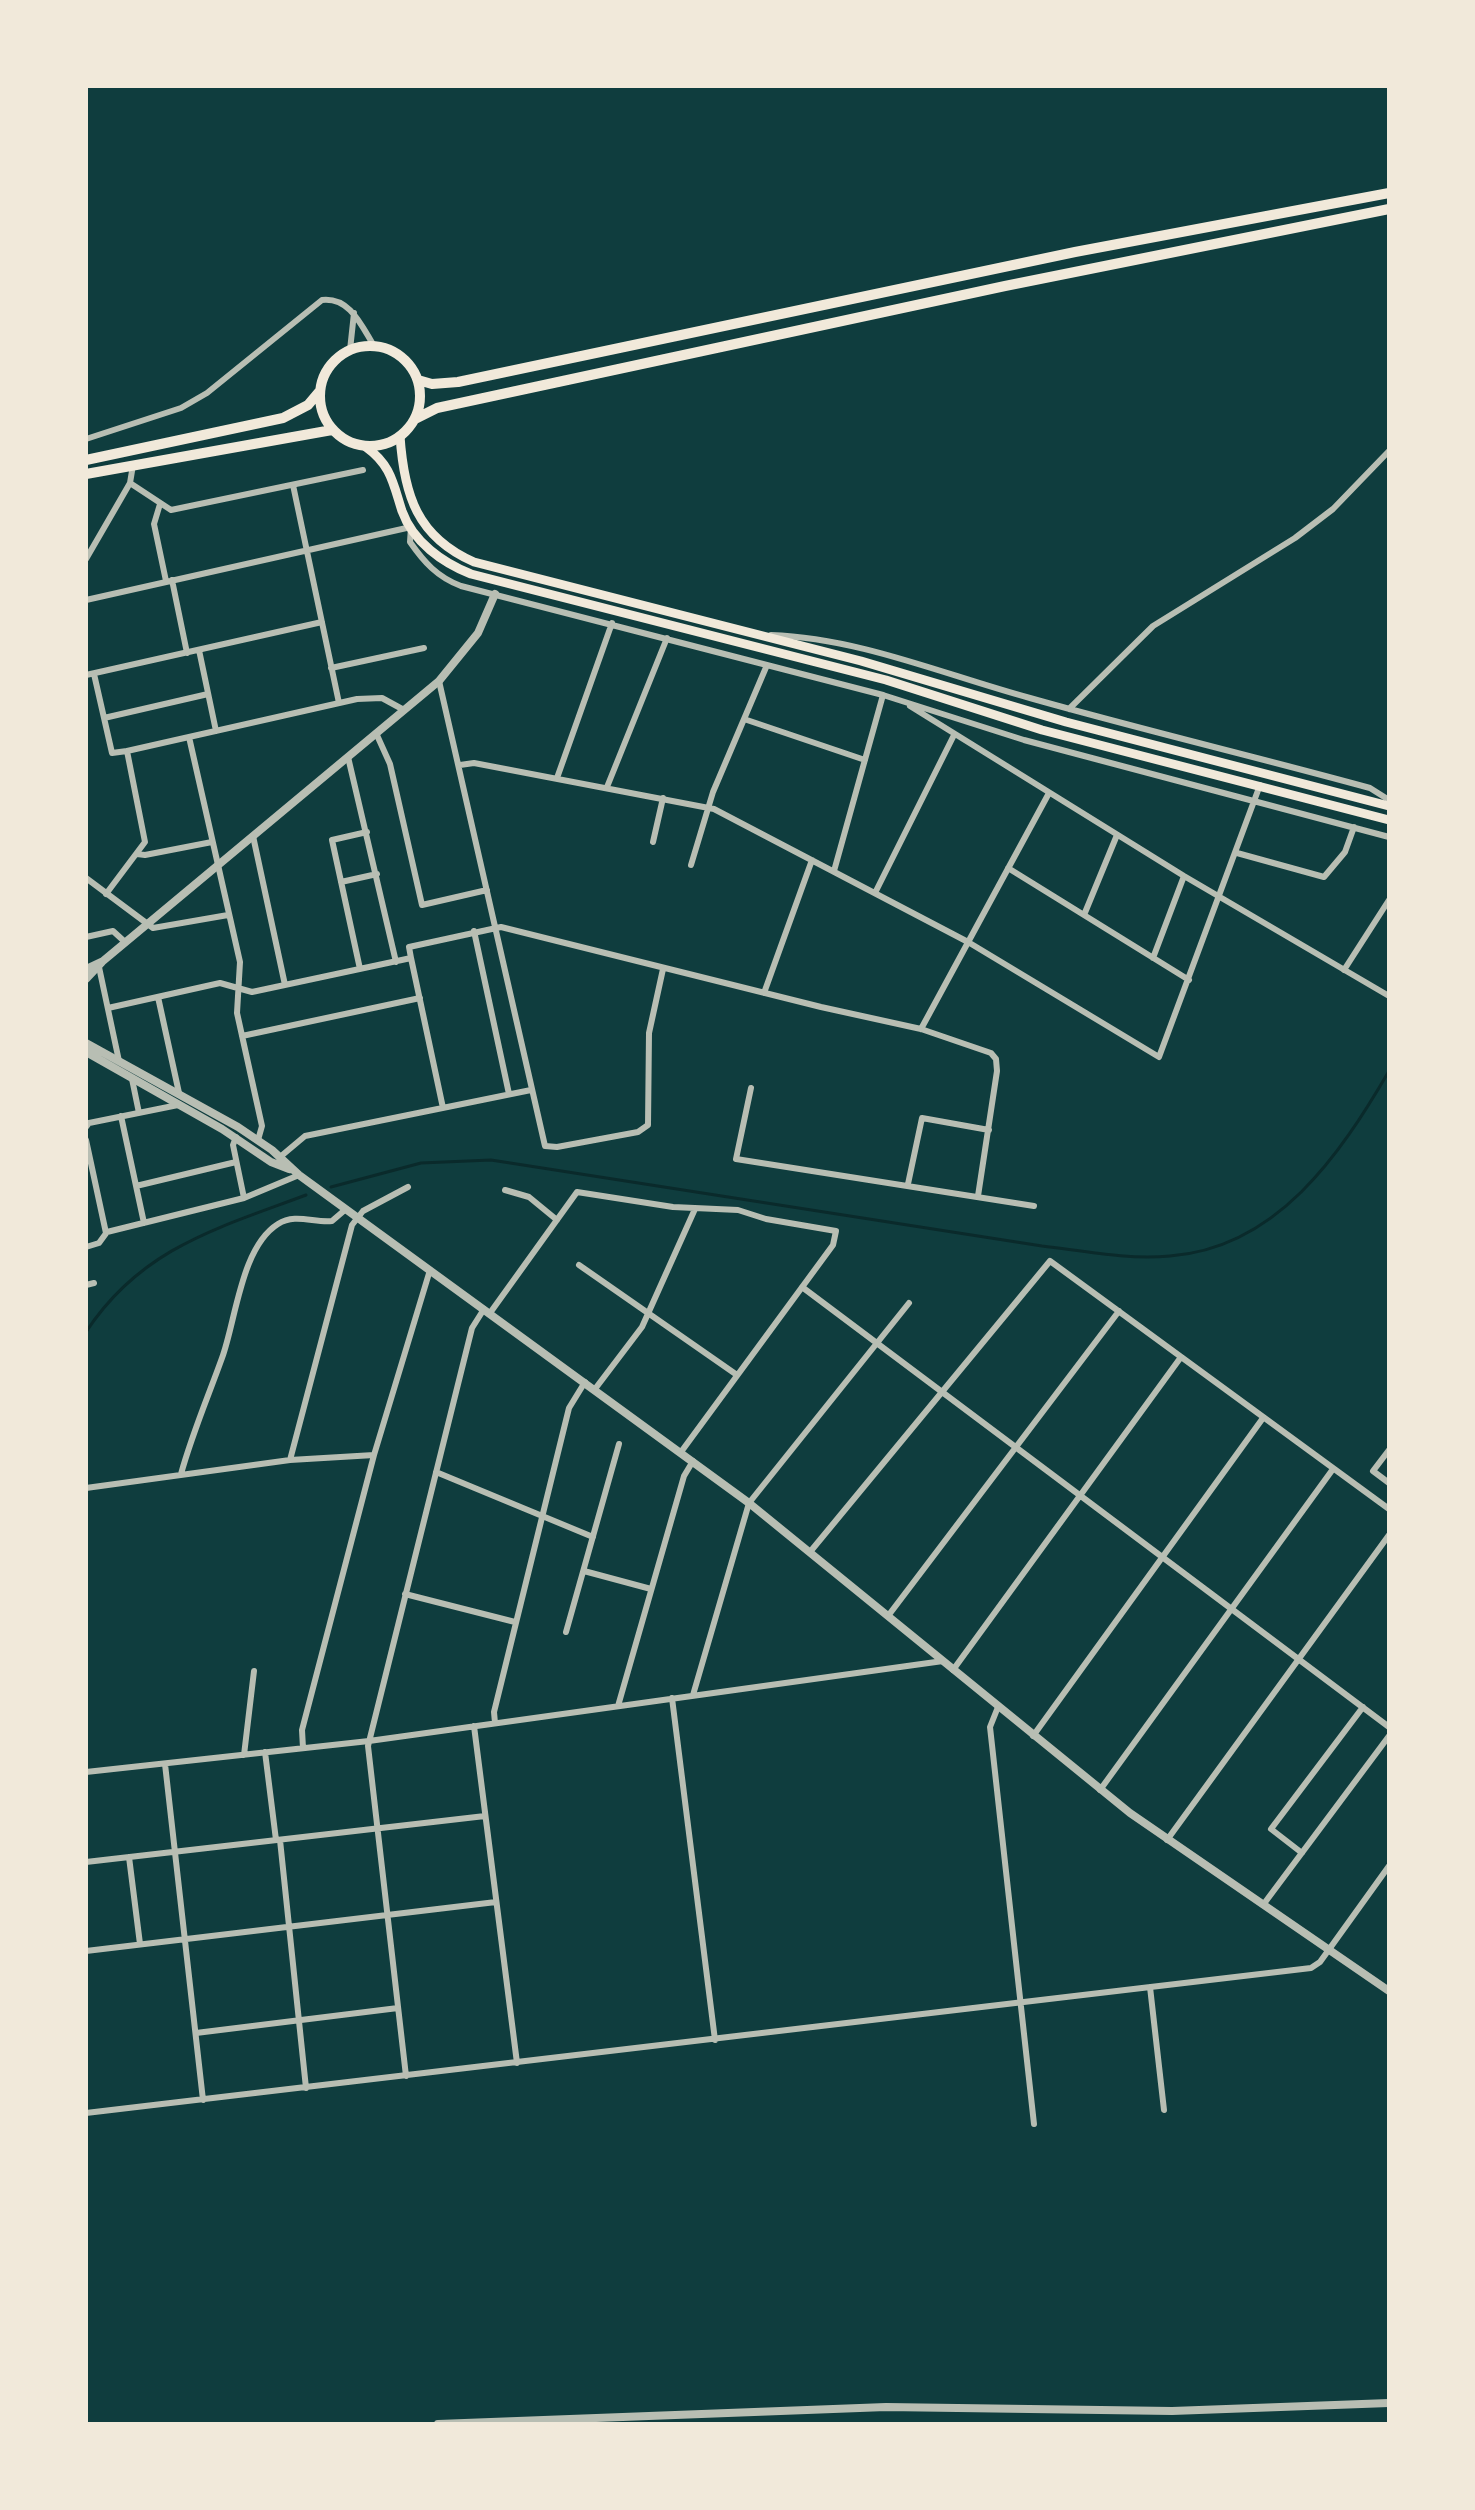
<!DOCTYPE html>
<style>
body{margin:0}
#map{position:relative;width:1475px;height:2510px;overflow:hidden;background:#0f3d3e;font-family:Georgia,serif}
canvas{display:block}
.frame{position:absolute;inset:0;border:88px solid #f1e9da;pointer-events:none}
</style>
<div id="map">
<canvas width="1475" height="2510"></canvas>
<div class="frame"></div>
</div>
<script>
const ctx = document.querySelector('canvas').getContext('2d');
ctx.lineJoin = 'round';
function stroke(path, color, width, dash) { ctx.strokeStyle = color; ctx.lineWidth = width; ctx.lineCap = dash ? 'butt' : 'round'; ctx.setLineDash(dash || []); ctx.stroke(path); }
const stream = new Path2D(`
 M331,1187L421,1163L491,1160L1042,1246C1084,1251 1127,1260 1170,1256C1277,1248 1340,1155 1389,1071
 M86,1332C141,1248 218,1228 306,1195`);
const minor = new Path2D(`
 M350,350L354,313
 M86,439L181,408L207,393L322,300C350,297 361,325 374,346
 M133,465L130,483L171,510L363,470
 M293,485L339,703
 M160,504L154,524L166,581
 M86,559L130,483
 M172,580L187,653
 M86,600L411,527L410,542C424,562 437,577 461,586L883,695L1024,740L1389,837
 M771,635C859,638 945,675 1030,698C1143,730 1257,757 1370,788L1389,800
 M199,650L216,731
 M331,668L424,648
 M94,674L112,753L127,751L145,842L106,894
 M86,675L322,622
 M439,681L545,1146L557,1147L638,1132L648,1125L649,1033L663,969
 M910,706L1184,876L1389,996
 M1069,709L1153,626L1295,538L1333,509L1389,451
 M104,718L208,694
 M744,719L865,760
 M376,733L390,764L422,905L487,890
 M189,737L240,962L237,1013L262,1126L258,1140
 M127,751L357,699L382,698L404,710
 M348,757L396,962
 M460,765L474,763L714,809L968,942L1159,1057L1260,785
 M557,778L612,623
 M607,787L667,638
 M253,836L285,985
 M653,842L663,798
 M1237,853L1324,877L1345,852L1354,827
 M137,854L145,855L212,842
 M691,865L713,792L767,665
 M1008,868L1189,980
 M834,871L883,695
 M86,878L153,928L228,915
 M341,882L377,874
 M875,893L954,735
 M1084,915L1117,835
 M474,931L509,1094
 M86,937L113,931L125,942
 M411,958L443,1108
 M1153,958L1184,876
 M99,967L119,1061
 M360,969L332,840L367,832
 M1344,970L1389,900
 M764,993L812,860
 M158,997L179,1093
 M108,1008L220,983L252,992L411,958L409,947L501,927L821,1007L921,1029L991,1053L996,1059L997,1071L978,1196
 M921,1029L1049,793
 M242,1036L420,998
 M132,1079L139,1113
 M751,1088L736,1159L1034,1206
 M121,1116L144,1223
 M86,1127L89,1123L178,1105
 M236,1137L233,1145L244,1198
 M86,1140L106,1233
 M280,1157L305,1136L531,1090
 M908,1184L922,1118L989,1130
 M136,1186L236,1162
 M505,1190L529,1197L557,1220
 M86,1247L99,1243L107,1232L244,1198L299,1175
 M579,1265L737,1375
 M86,1285L94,1283
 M802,1287L1389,1727
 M490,1313L577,1192L673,1207L738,1210L766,1219L836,1231L833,1245L681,1452
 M595,1389L642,1327L695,1209
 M1389,1450L1373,1471L1389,1483
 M290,1460L352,1225L363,1211L408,1187
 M436,1472L593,1537
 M181,1474C192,1434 208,1397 222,1358C236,1320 241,1247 278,1224C295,1213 314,1223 332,1221L346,1209
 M86,1488L290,1460L374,1455
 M810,1552L1050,1261L1389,1509
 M584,1571L651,1589
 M405,1594L515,1622
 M888,1616L1119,1311
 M566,1632L619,1444
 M953,1670L1181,1357
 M693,1695L749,1503L909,1303
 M672,1698L715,2040
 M618,1706L684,1476L693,1461
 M998,1707L990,1727L1034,2124
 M495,1723L494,1712L569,1408L585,1382
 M474,1726L517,2063
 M1033,1736L1263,1418
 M303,1748L302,1730L374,1455L430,1270
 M265,1752L276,1840
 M244,1755L254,1671
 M165,1764L203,2100
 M86,1772L369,1741L943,1661
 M1100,1790L1333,1469
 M280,1840L306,2088
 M1167,1840L1389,1535
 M1302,1853L1271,1829L1363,1707
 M129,1857L140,1944
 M86,1862L485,1816
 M1263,1905L1389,1736
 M86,1951L496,1902
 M1150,1987L1164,2110
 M196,2033L398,2008
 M406,2076L368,1746L472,1328L484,1309
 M86,2113L1311,1968L1320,1962L1389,1866`);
const tertiary = new Path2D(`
 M86,969L103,961L439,681L478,633L495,594
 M86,979L102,962
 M86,1043L238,1127L272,1150L299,1175L749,1503L1130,1813L1389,1991
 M86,1052L222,1129L271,1162L289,1169
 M438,2424L886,2407L1172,2411L1389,2403`);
const secondary = new Path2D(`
 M400,436C404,495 417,537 474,562L861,661L1066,722L1389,806
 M366,447C391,465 393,483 402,511C413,542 443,563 471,574L886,680L1042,730L1389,820`);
const primary = new Path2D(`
 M320 396a50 50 0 1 1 100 0a50 50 0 1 1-100 0Z
 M418,380L432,384L458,382L1075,252L1389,193
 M415,419L437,408L1005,286L1389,209
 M86,460L283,418L308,405L319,392
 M86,474L332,430`);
stroke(stream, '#0a2a2b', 3);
stroke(minor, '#b8beb3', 6);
stroke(tertiary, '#b8beb3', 8);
stroke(secondary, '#f1e9da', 9);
stroke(primary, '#f1e9da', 10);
</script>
